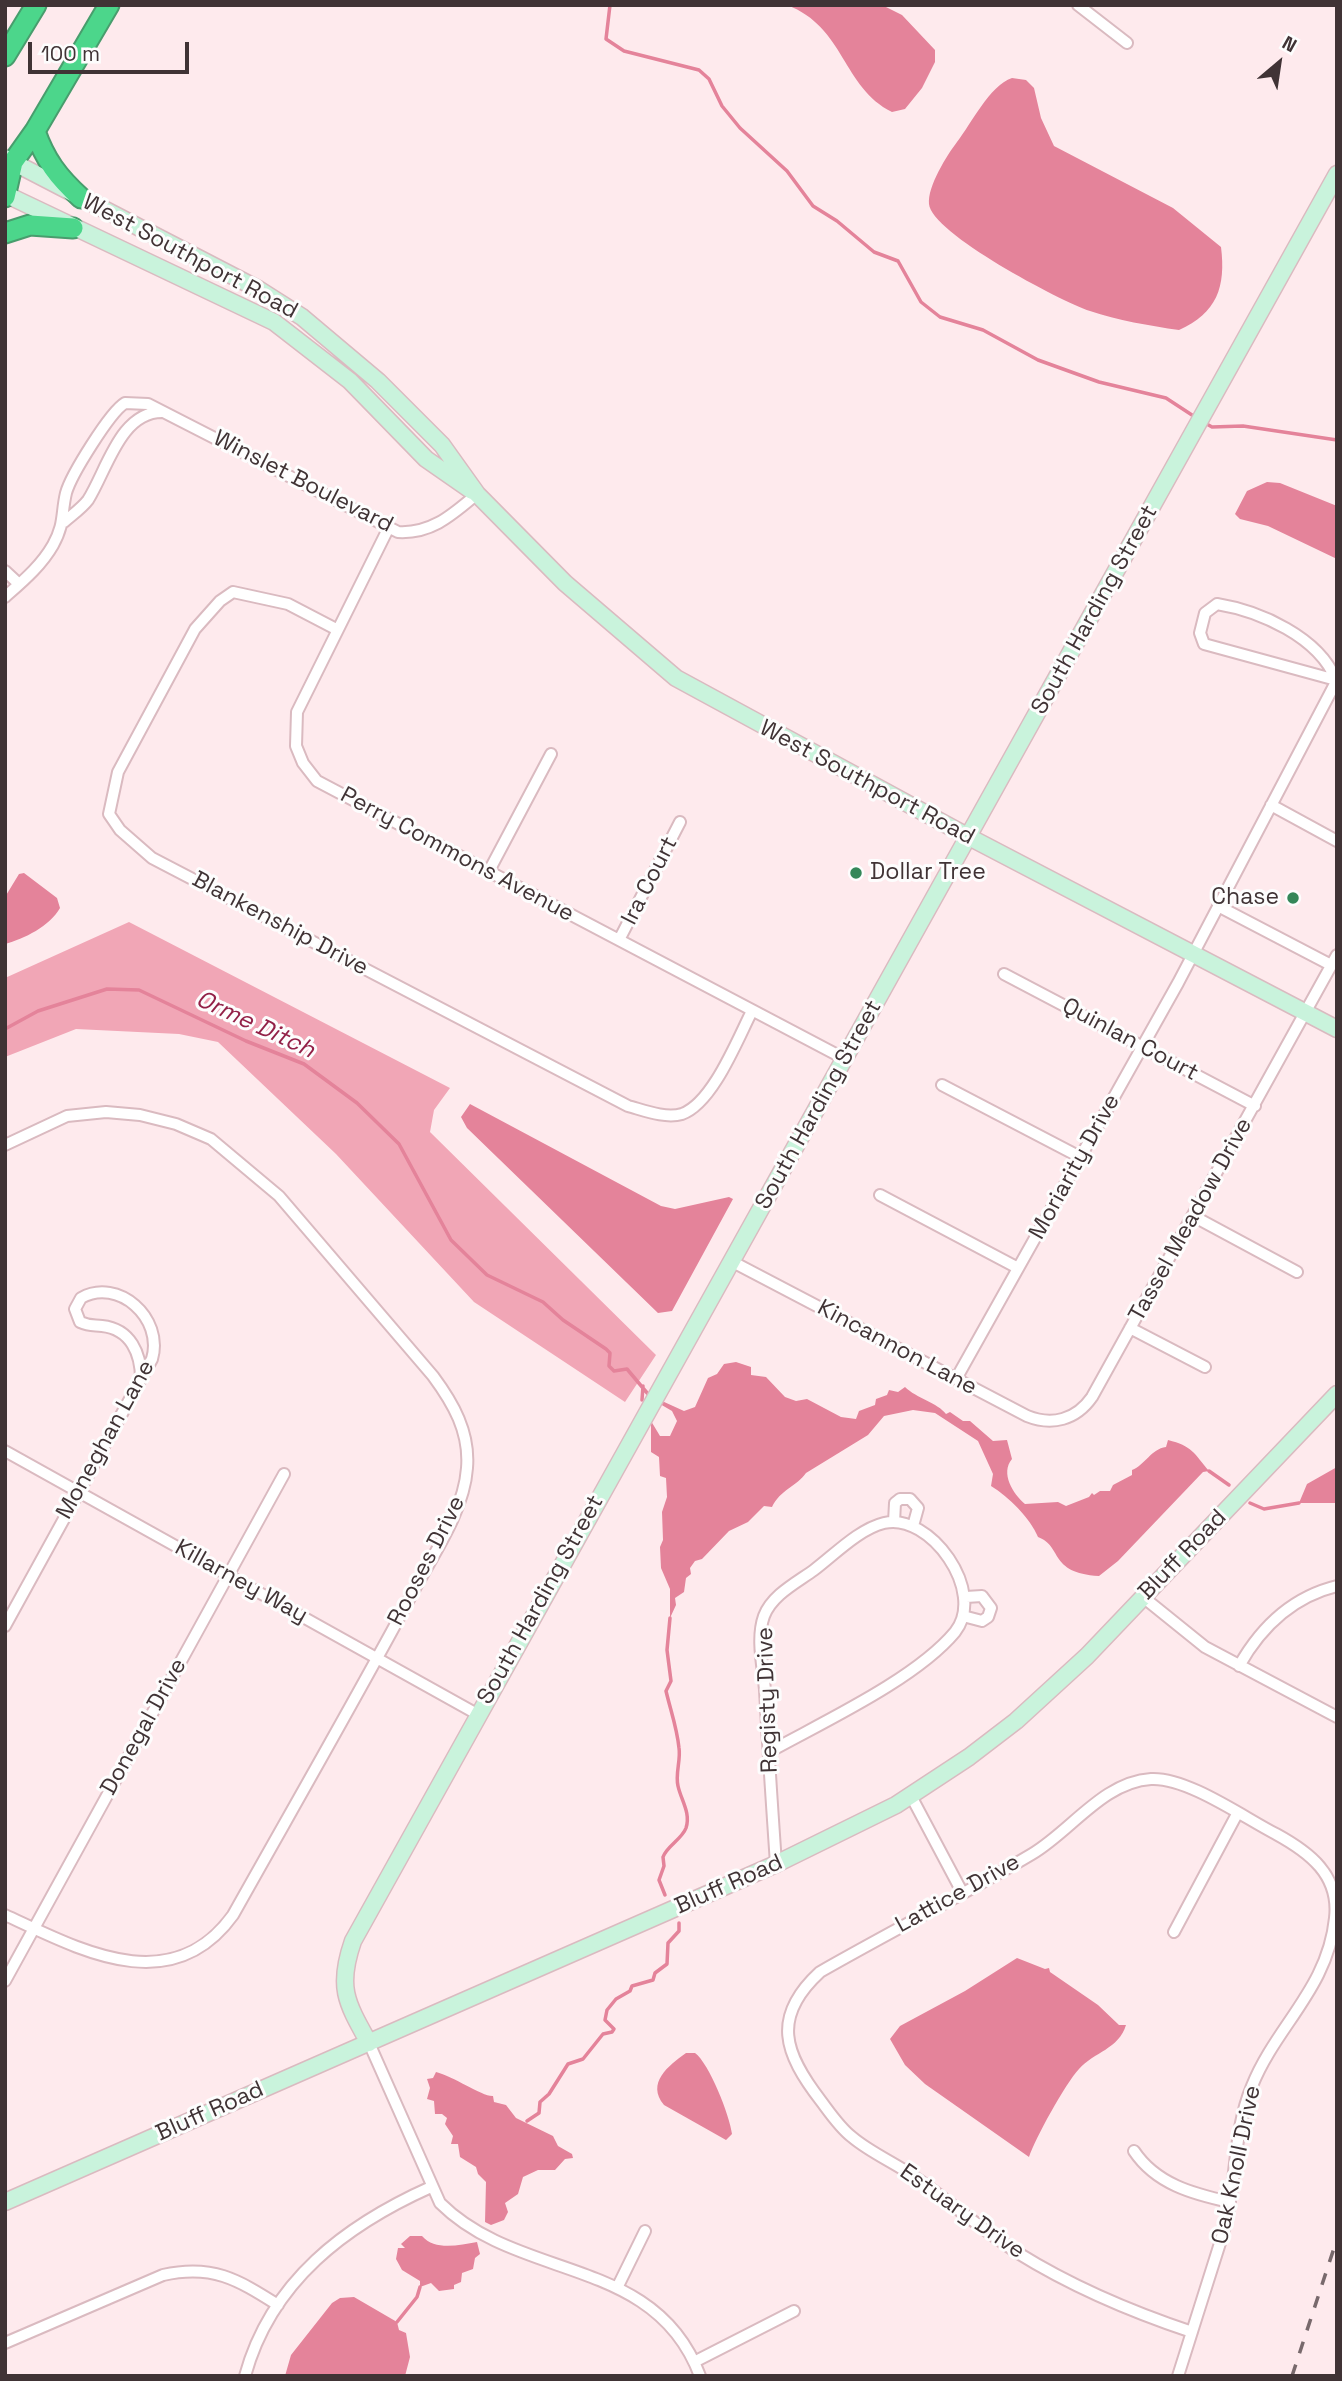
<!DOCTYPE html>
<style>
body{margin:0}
#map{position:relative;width:1342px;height:2381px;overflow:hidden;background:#feeaed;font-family:"Space Grotesk",sans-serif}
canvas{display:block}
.frame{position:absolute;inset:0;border:7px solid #403335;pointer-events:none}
.north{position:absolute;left:1244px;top:28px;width:70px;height:70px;-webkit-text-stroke:5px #fdfdfd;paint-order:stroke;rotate:29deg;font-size:19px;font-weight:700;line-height:28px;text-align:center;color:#403335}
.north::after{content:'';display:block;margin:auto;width:24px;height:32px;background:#403335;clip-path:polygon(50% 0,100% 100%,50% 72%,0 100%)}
.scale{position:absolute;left:28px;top:42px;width:161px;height:32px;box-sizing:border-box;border:4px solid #403335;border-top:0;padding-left:9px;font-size:21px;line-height:24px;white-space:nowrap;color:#403335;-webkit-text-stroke:5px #fdfdfd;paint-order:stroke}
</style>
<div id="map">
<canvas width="1342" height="2381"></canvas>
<div class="frame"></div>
<div class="north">N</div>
<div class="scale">100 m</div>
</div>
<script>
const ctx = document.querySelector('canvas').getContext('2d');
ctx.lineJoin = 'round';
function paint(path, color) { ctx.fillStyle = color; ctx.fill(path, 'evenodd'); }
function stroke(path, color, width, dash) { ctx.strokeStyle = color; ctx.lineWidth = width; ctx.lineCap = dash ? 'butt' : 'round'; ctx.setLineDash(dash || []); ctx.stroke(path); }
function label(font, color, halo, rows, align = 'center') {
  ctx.font = font + ' "Space Grotesk",sans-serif'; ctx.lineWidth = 6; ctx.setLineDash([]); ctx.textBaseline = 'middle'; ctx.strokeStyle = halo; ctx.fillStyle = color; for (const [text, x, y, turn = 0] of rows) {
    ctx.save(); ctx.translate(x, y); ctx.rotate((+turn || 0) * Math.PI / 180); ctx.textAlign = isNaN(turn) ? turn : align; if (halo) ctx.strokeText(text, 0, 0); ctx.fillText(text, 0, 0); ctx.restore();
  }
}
const green = new Path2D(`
 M129,922L450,1088L434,1110L430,1132L656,1355L625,1402L474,1302L336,1154L218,1042L179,1034L76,1029L5,1057V978Z`);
const water = new Path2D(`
 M787,5H882L902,15L935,50V62L922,88L905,109L892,112C842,87 845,27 787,5Z
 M1012,78L1026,80L1034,88L1041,118L1054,146L1173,208L1221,247C1226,287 1217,313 1179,330C1150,326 1117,320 1090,311C1060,301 931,233 929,204C927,187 947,155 957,142C972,123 989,86 1012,78Z
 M1267,482L1280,483L1337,506V559L1268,526L1240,519L1235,514L1247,491Z
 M24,873L57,898L60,908C50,926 24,939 5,944V897L19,874Z
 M470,1104L661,1206L675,1209L729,1197L733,1199L672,1311L658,1313L467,1128L461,1117Z
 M736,1362L751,1367V1375L766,1377L785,1397L796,1401L807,1399L841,1417L856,1419L859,1411L875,1405L876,1399L887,1395L889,1390L898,1392L905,1387C916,1398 938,1403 946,1414L950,1412L963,1421H970L993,1441L1007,1440L1012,1459C1000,1473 1013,1494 1025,1504L1058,1502L1066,1506L1089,1497L1092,1493L1094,1495L1100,1491H1110L1113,1485L1132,1475V1470C1145,1465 1151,1449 1166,1447L1168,1440C1192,1446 1194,1453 1209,1471L1203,1472L1118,1561L1099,1576C1048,1573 1063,1546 1038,1537C1030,1518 1009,1497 991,1486L993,1474L978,1441L935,1413L913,1410L884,1416L868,1435L806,1473C797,1486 780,1490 772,1507L764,1506L748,1522L729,1531L702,1559L695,1561L690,1568L691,1574L686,1578L684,1592L675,1598L676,1605L670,1618V1589L661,1568L660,1547L663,1540L662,1512L667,1497L666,1478L660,1476L659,1457L651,1452V1421L660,1436H670L677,1421L672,1411L660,1404L662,1401L684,1411L695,1407L708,1378L717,1374L724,1364Z
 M1337,1467V1503H1299L1307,1484Z
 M1017,1958L1045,1969L1049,1968L1050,1972L1098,2005L1119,2025H1126C1119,2049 1094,2052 1079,2069C1065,2084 1035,2139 1029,2157L925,2084L905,2065L890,2039L900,2026L965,1991Z
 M686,2053H695C709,2063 730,2116 732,2134L726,2140L664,2105C646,2083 668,2066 686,2053Z
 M436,2072C453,2076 483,2097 493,2096L494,2102L506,2105L516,2118L553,2136L558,2146L572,2154L573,2158L565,2159L555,2170H538L523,2177L518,2194L505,2203L508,2212L504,2220L491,2225L485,2222L486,2182L478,2174L476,2167L460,2157L458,2144H451L453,2136L445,2124L447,2118L442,2114H435L434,2101L427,2099L430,2088L427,2079L433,2078Z
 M410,2236H422C435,2251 459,2245 477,2242L480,2254L475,2258L473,2269L462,2273L461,2282L454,2285V2289L439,2291L431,2283L420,2287V2281L402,2270L396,2259L398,2248H405L401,2244Z
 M354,2297L397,2322L399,2330L406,2333L410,2357L405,2376H285L291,2355L332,2303L340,2298Z`);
const stream = new Path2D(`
 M610,5L606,39L624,51L699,70L709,79L722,106L740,128L787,171L813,206L837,221L874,252L898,261L921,302L940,317L983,330L1038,360L1099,382L1166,398L1195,417
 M1205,423L1212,427L1243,426L1337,440
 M5,1029L38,1011L107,989L139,990L246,1041L304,1064L357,1103L399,1144L451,1240L487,1275L543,1302L563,1320L606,1349L610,1353L609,1366L614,1371L627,1369L648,1394
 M642,1400L643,1386
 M1209,1471L1229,1485
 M1250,1503L1264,1509L1299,1503
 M665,1895L659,1880L664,1866L663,1857C667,1846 682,1839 686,1828C691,1813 681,1800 678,1786C675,1774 681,1760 679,1748C677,1728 671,1712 666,1691L671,1681L667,1650L670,1618
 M527,2121L539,2113L540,2102L549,2094L568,2064L583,2059L603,2034L612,2032L614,2029L605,2020L607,2010L616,1999L630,1991L632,1986L653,1980L655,1973L667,1964L668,1943L679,1931V1923
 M397,2322L417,2297L420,2287`);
const street = new Path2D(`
 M1078,5L1127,43
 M64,522C72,515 82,508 88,500C107,470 120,412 162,412
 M388,529L297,712L296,746L303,763L317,781L845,1059
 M5,571L19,584
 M5,597C23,581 41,566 53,545C65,523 61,514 66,493C71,475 110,412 125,403L148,404L398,532C432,534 453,514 477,494
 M1217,604C1260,611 1319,637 1336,680L1204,644L1200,633L1205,613Z
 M336,629L288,604L233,592L220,601L195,629L118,772L109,814L120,830L152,858L628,1106C643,1110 665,1119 682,1114C713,1103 738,1038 752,1011
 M1271,805L1337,841
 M489,871L551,754
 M1218,906L1331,965
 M619,940L680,822
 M1004,974L1255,1106
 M942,1085L1080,1157
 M5,1145L67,1116L106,1112L140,1115L176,1124L211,1139L279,1196L433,1376C453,1403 470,1432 467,1468C464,1512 432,1556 412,1594C354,1702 293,1808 233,1915C171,2001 79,1949 5,1915
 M880,1195L1018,1268
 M1193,1216L1297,1272
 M731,1261L1027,1416C1052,1426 1076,1420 1092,1397L1337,955
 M1130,1328L1205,1367
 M956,1379L1178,983L1337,680
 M5,1451L477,1714
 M894,1522L895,1503L900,1499H910L918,1508L913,1526
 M1143,1597L1205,1647L1337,1717
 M963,1616L982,1621L988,1617L991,1608L982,1596L966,1597
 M5,1626L152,1359C164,1318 118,1277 81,1298L75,1309L80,1322C89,1326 93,1325 102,1326C131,1329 141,1354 141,1379
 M1239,1666C1261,1627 1292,1597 1337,1586
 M769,1752C823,1722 916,1679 955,1632C987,1592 930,1512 884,1523C859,1529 834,1555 814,1570C796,1583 772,1595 764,1616C756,1638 763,1667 765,1690C768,1748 772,1806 776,1864
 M911,1796L962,1892
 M1174,1932L1237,1814
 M5,1981L284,1474
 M369,2043L440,2203C519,2282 655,2255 700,2376
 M1134,2151C1156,2184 1193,2194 1230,2202
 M618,2286L645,2231
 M5,2343L163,2275C212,2264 237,2279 278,2305
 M694,2362L794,2311
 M245,2376C271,2281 346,2225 431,2187
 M1178,2376L1221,2240L1225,2226C1237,2180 1233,2131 1252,2086C1276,2026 1328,1988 1335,1918C1340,1875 1309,1852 1276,1834C1243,1817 1187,1777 1151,1779C1103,1782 1071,1831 1032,1854C963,1895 890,1932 820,1972C771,2017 784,2053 821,2101C830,2113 840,2128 852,2137C872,2154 898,2164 919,2180C952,2204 984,2231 1018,2253C1071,2286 1132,2312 1192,2332`);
const secondary = new Path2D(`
 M5,158L258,289L302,317L378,381L442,445L477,494L565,583L676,678L969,837L1337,1029
 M5,194L274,322L350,381L426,459L472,491
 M369,2043C346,2002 337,1987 353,1941L1337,174
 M5,2202L776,1864L896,1805L969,1757L1016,1721L1087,1656L1337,1394`);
const highway = new Path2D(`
 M5,56L36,5
 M35,131C45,160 58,177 81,198
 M5,197L13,162L35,131L109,5
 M5,233L30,225L73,228`);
const rail = new Path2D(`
 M1292,2376L1337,2239`);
const markers = [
 [856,873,7,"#358759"],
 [1293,898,7,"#358759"]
];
const streetNames = [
 ["West Southport Road",190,257,28],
 ["Winslet Boulevard",303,482,27],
 ["South Harding Street",1095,610,-61],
 ["West Southport Road",867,783,28],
 ["Perry Commons Avenue",457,855,28],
 ["Ira Court",650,881,-63],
 ["Blankenship Drive",280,924,28],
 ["Quinlan Court",1130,1040,28],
 ["South Harding Street",819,1105,-61],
 ["Moriarity Drive",1075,1167,-61],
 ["Tassel Meadow Drive",1191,1220,-61],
 ["Kincannon Lane",897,1348,28],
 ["Moneghan Lane",106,1440,-61],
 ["Bluff Road",1183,1555,-46],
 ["Rooses Drive",427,1561,-63],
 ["Killarney Way",241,1582,29],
 ["South Harding Street",541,1600,-61],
 ["Registy Drive",768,1700,-92],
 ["Donegal Drive",144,1727,-61],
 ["Bluff Road",729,1885,-24],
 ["Lattice Drive",958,1894,-29],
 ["Bluff Road",210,2112,-24],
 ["Oak Knoll Drive",1237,2165,-78],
 ["Estuary Drive",962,2212,35]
];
const poiNames = [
 ["Dollar Tree",870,873],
 ["Chase",1279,898,"right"]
];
const waterNames = [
 ["Orme Ditch",255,1025,25]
];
paint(green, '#f1a6b6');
paint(water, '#e4839a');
stroke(stream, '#e4839a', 3.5);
stroke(street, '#dabac0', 14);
stroke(secondary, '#dabac0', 19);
stroke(highway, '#489d6d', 23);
stroke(street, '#fff', 10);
stroke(secondary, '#c9f3dc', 16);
stroke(highway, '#4cd68b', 19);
stroke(rail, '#78696c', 3.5, [12, 12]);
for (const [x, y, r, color] of markers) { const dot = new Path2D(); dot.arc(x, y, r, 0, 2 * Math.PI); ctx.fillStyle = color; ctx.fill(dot); stroke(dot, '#fdfdfd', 2.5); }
label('23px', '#403335', '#fdfdfd', streetNames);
label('23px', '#403335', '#fdfdfd', poiNames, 'left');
label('italic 24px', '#932148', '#fdfdfd', waterNames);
</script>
